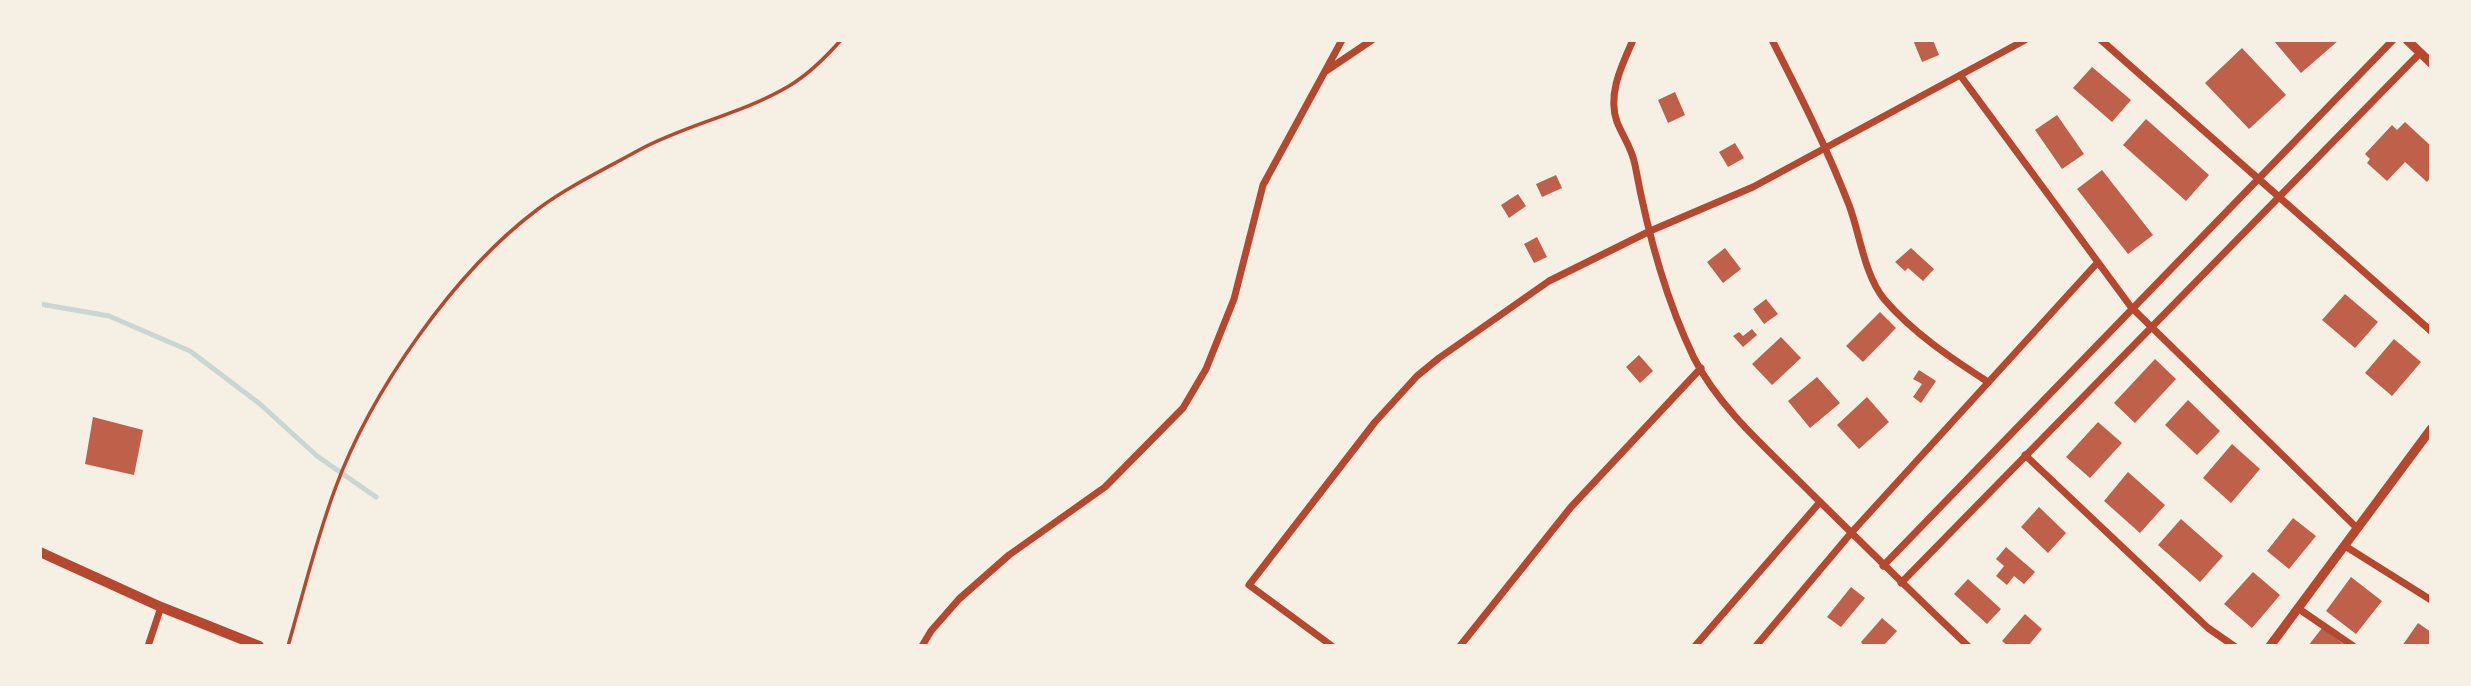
<!DOCTYPE html>
<style>
body{margin:0}
#map{position:relative;width:2471px;height:686px;overflow:hidden;background:#f6efe4;font-family:"Roboto Condensed",sans-serif}
canvas{display:block}
.frame{position:absolute;inset:0;border:42px solid #f6efe4;pointer-events:none}
</style>
<div id="map">
<canvas width="2471" height="686"></canvas>
<div class="frame"></div>
</div>
<script>
const ctx = document.querySelector('canvas').getContext('2d');
ctx.lineJoin = 'round';
function stroke(path, color, width, dash) { ctx.strokeStyle = color; ctx.lineWidth = width; ctx.lineCap = dash ? 'butt' : 'round'; ctx.setLineDash(dash || []); ctx.stroke(path); }
function paint(path, color) { ctx.fillStyle = color; ctx.fill(path, 'evenodd'); }
const stream = new Path2D(`
 M40,304L109,316L190,351L260,404L317,456L376,497`);
const building = new Path2D(`
 M1913,40H1933L1939,55L1922,62Z
 M2273,40H2339L2301,73Z
 M2242,48L2286,95L2249,129L2205,83Z
 M2092,67L2131,100L2112,122L2073,88Z
 M1675,92L1685,115L1668,123L1658,100Z
 M2057,115L2084,154L2062,169L2035,130Z
 M2146,119L2209,175L2186,201L2123,145Z
 M2405,122L2431,146V177L2427,182L2405,162L2387,181L2367,163L2370,159L2365,154L2392,125L2397,130Z
 M1735,143L1744,158L1728,167L1719,152Z
 M2102,170L2153,235L2128,254L2077,189Z
 M1556,175L1562,188L1542,197L1536,184Z
 M1518,194L1526,206L1509,218L1501,205Z
 M1537,237L1547,257L1534,263L1524,244Z
 M1725,248L1741,269L1723,283L1707,262Z
 M1911,248L1934,269L1923,281L1908,268L1905,271L1895,262Z
 M2345,294L2378,322L2355,348L2322,320Z
 M1766,299L1778,314L1764,324L1753,309Z
 M1880,312L1896,328L1863,362L1846,346Z
 M1752,329L1757,335L1743,347L1733,336L1739,332L1743,336Z
 M1781,337L1801,358L1772,385L1752,364Z
 M2394,339L2421,362L2392,396L2365,373Z
 M1639,355L1653,371L1640,383L1626,367Z
 M2155,359L2176,379L2135,423L2114,403Z
 M1919,370L1936,381L1921,403L1913,397L1922,384L1913,379Z
 M1817,377L1840,403L1810,428L1788,401Z
 M1867,397L1889,422L1859,449L1837,425Z
 M2188,400L2220,431L2197,455L2165,425Z
 M93,417L143,430L134,475L85,464Z
 M2098,422L2122,443L2090,478L2066,457Z
 M2232,444L2260,469L2231,503L2203,478Z
 M2128,472L2165,505L2140,533L2104,501Z
 M2039,507L2066,533L2048,553L2021,527Z
 M2293,518L2316,536L2289,569L2267,551Z
 M2181,519L2223,556L2200,582L2158,545Z
 M2006,547L2035,572L2024,584L2014,576L2007,585L1996,576L2004,566L1996,559Z
 M2253,572L2280,595L2252,628L2224,604Z
 M2351,577L2382,601L2356,634L2326,611Z
 M1968,579L2001,609L1987,624L1954,594Z
 M1851,587L1865,598L1841,627L1827,617Z
 M2025,614L2042,629L2028,646H2008L2002,641Z
 M1882,618L1897,631L1883,646H1864L1861,642Z
 M2418,623L2431,632V646H2402Z
 M2322,628L2346,646H2308Z`);
const service = new Path2D(`
 M288,646C303,594 316,540 335,489C371,391 455,271 538,209C569,186 605,169 639,150C687,124 742,114 789,86C809,74 826,57 841,40`);
const minor = new Path2D(`
 M1633,40C1622,65 1607,94 1617,122C1623,137 1632,148 1635,165C1647,230 1665,298 1694,358C1721,411 1771,452 1812,494C1864,545 1915,596 1968,646
 M1772,40C1800,95 1827,148 1849,205C1860,234 1864,274 1884,299C1913,333 1951,358 1988,382
 M2101,40L2431,331
 M1326,71L1372,40
 M1960,75L2131,307L2357,528
 M2025,455L2208,628L2234,646
 M2345,546L2431,600
 M1883,566L2393,40
 M1901,583L2420,53
 M2299,609L2353,646
 M148,646L161,607
 M922,646L931,631L959,599L1009,555L1105,487L1183,408L1206,369L1234,299L1263,185L1342,40
 M1332,646L1249,585L1375,422L1417,376L1439,358L1549,281L1650,231L1753,187L2025,40
 M1460,646L1571,507L1701,368
 M1695,646L1820,502
 M1756,646L1851,533L2098,262`);
const tertiary = new Path2D(`
 M2407,40L2431,63
 M2270,646L2431,429`);
const secondary = new Path2D(`
 M40,552L161,607L259,646`);
stroke(stream, '#c9d6d2', 5);
paint(building, '#bf614a');
stroke(service, '#b5482f', 3.5);
stroke(minor, '#b5482f', 7);
stroke(tertiary, '#b5482f', 9);
stroke(secondary, '#b5482f', 10);
</script>
